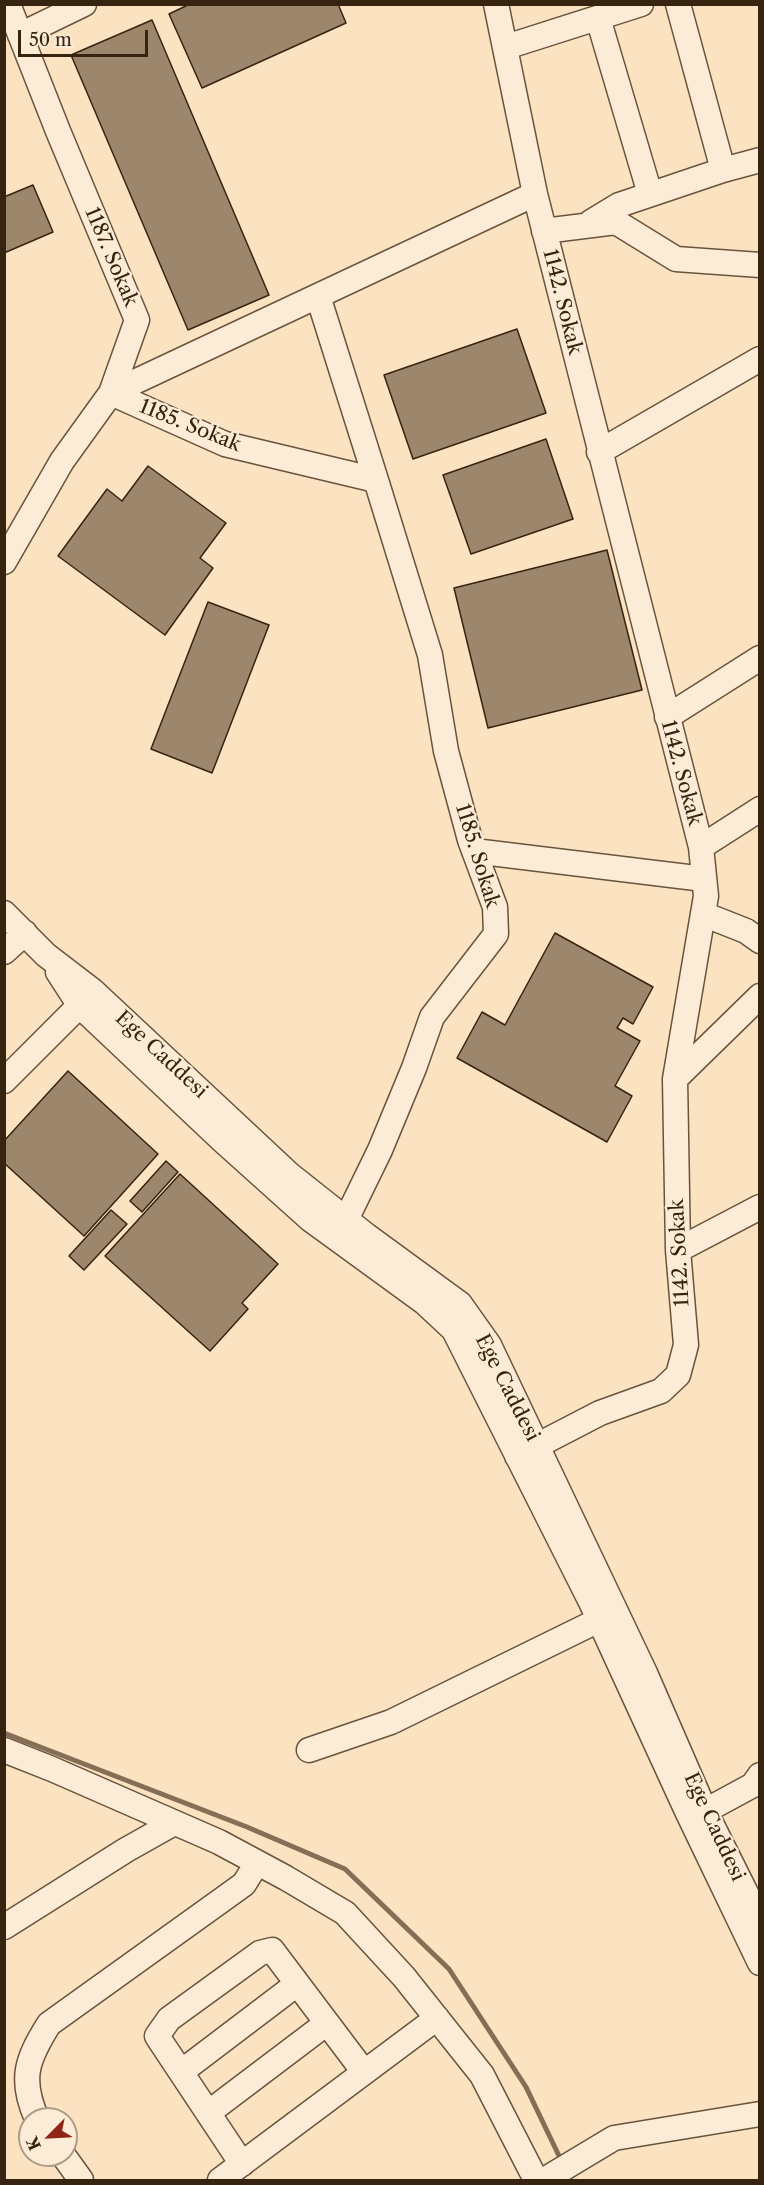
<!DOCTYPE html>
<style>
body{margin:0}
#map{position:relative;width:764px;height:2185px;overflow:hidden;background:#fbe2c1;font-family:"Libre Caslon Text",serif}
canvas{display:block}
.frame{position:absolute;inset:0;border:6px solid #372410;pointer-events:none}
.north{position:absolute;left:18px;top:2107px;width:60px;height:60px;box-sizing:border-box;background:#fcecd7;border:2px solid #ad9c87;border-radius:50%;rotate:246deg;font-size:16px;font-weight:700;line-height:24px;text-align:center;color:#372410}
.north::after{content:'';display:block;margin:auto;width:21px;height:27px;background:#8f2418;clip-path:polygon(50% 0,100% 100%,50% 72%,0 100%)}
.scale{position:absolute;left:18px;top:30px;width:130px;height:27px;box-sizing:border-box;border:3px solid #372410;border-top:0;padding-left:8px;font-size:18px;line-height:21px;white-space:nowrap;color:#372410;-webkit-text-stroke:4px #fcecd7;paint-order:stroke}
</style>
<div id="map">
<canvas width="764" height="2185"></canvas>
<div class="frame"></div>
<div class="north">K</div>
<div class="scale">50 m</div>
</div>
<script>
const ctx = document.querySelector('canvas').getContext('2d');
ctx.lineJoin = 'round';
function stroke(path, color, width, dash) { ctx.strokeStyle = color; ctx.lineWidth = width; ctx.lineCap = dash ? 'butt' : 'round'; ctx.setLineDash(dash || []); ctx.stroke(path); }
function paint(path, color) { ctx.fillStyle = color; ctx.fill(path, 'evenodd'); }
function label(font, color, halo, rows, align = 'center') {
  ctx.font = font + ' "Libre Caslon Text",serif'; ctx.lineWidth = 4.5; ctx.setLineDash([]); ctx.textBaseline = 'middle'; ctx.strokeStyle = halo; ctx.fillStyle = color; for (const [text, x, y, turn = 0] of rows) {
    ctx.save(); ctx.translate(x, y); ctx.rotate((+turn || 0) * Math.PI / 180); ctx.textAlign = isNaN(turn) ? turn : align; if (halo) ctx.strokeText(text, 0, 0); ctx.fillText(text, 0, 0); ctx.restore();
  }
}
const stream = new Path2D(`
 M4,1733L247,1827L345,1869L449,1969L526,2087L561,2160`);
const building = new Path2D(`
 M190,4H338L346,23L202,88L169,14Z
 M152,20L269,295L188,330L71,55Z
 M33,185L53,232L4,253V197Z
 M517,329L546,413L413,459L384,375Z
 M546,439L573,519L471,554L443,475Z
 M148,466L226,523L200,558L213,568L165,635L58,556L107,489L122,501Z
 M607,550L642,690L488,728L454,588Z
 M208,602L269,625L212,773L151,749Z
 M555,933L653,987L633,1024L623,1018L617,1028L640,1041L615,1086L632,1096L607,1142L457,1058L482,1012L505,1025Z
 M68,1071L158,1154L84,1236L4,1163V1141Z
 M166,1161L178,1172L142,1212L130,1201Z
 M180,1174L278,1264L242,1303L248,1309L210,1351L105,1256Z
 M111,1210L127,1224L84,1270L69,1256Z`);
const minor = new Path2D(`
 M496,4L535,194L701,847L706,896L675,1079L678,1250L686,1345L678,1375L661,1391L600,1413L517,1456
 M678,4L723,170
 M598,18L650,194
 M20,35L84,4
 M506,47L641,4
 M591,222L619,205L723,170L760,160
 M544,231L616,222L676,259L760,265
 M318,296L376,480
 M111,393L225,444L376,480L430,655L446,751L470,840L495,907L496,934L432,1017L414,1068L380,1150L339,1234
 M111,393L535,194
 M599,452L760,359
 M4,562L62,461L111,393L137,320L58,131L8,4
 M667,717L760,658
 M701,847L760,809
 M474,851L704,879
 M4,913L46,955L93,991L290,1175L367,1236L460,1304L489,1345L645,1673L705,1811L760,1921
 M703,914L746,931L760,941
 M4,952L25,933
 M58,972L80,1006L222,1140L310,1219L424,1302L454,1330L591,1602L687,1811L760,1963
 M675,1079L760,996
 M4,1081L90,995
 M678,1250L760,1207
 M4,1750L52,1769L219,1842L286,1878L345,1913L404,1977L482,2075L536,2180
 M309,1750L391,1722L599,1620
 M705,1811L753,1785L760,1775
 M4,1927L126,1850L174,1823
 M181,2072L297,1984
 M208,2113L327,2023
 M37,2119C19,2079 27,2059 49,2024L226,1897L244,1884L257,1863
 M63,2155L81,2180
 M242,2164L157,2036L169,2019L260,1953L272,1950L364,2072
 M220,2180L437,2018
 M544,2180L614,2138L760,2114`);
const streetNames = [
 ["1187. Sokak",111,257,67],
 ["1142. Sokak",562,302,76],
 ["1185. Sokak",190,426,22],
 ["1142. Sokak",681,773,75],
 ["1185. Sokak",477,856,73],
 ["Ege Caddesi",161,1055,43],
 ["1142. Sokak",680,1253,-93],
 ["Ege Caddesi",507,1388,63],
 ["Ege Caddesi",714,1827,65]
];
stroke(stream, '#846f56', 5);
paint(building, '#9d876c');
stroke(building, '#372410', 1.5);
stroke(minor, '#68543c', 27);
stroke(minor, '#fcecd7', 24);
label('20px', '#372410', '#fcecd7', streetNames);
</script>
